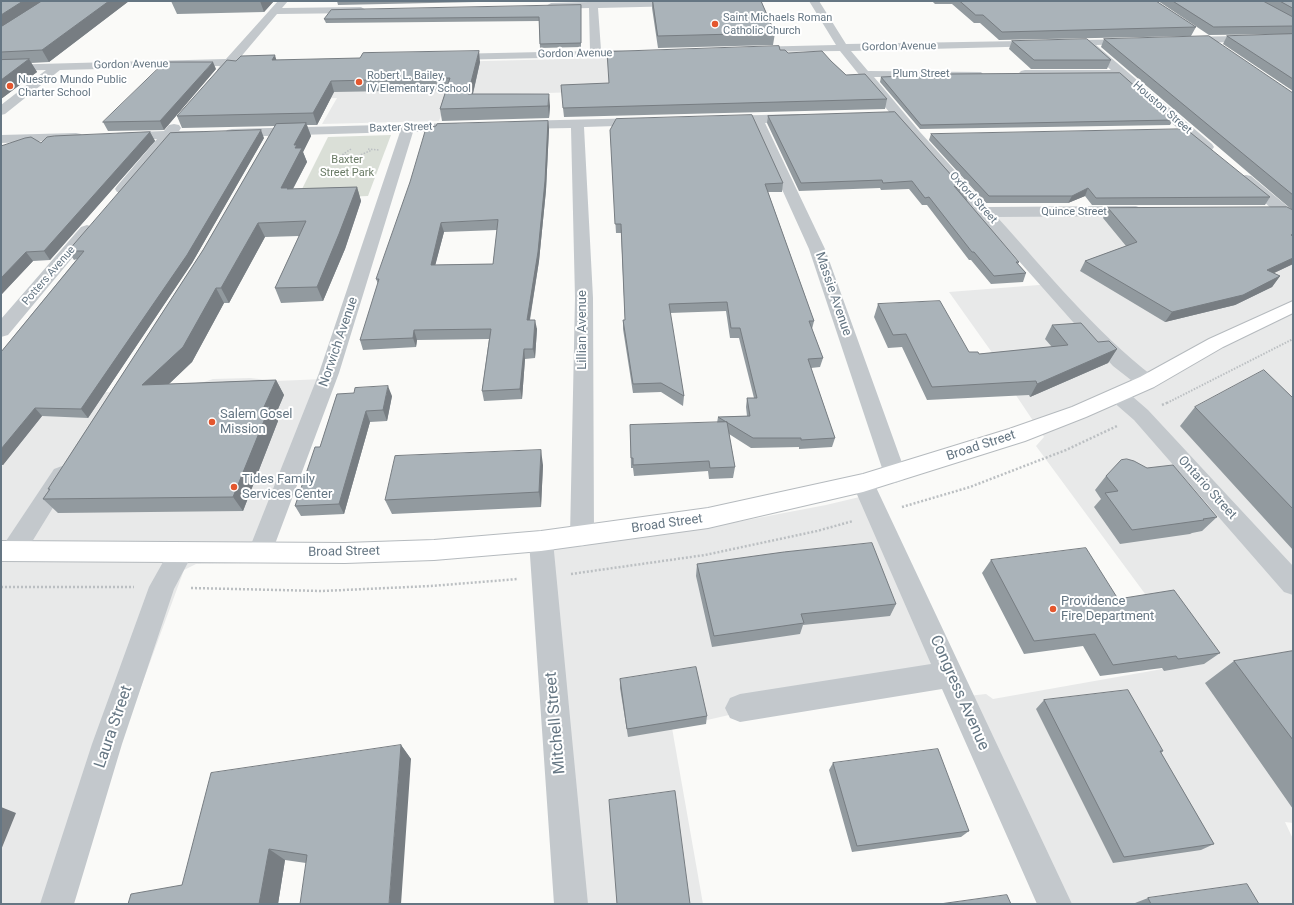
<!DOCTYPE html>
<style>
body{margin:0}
#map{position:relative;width:1294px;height:905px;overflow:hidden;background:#fafaf8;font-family:Roboto,sans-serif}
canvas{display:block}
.frame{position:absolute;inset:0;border:2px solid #657683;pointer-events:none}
</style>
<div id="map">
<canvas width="1294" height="905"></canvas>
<div class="frame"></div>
</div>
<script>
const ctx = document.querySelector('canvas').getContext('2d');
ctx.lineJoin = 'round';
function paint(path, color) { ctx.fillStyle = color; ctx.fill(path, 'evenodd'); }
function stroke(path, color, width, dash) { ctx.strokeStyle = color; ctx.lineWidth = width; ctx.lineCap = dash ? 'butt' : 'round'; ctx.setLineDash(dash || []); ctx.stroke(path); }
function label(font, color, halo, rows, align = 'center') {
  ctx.font = font + ' Roboto,sans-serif'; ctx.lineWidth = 4; ctx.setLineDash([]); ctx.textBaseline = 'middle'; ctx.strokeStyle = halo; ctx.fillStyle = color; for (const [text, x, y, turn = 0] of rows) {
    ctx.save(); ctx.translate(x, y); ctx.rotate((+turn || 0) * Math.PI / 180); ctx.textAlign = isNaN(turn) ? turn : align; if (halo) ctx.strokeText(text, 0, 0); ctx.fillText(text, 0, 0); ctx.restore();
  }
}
const built = new Path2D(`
 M762,54L776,86L448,96L439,121L322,124L337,98L305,99L248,67Z
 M993,214L1293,220V823L1285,822L1293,839V904H1060L968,696L986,694L993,699L1196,663L1036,446L1044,437L1003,376L998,361L949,292L1052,284Z
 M250,378L276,381L324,379L266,559L256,563L196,564L184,570L61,904H1V390L50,388L109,392L122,387L195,385L213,379Z
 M868,495L940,667L672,728L703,904H568L549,547L705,528L826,505Z`);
const green = new Path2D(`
 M391,135L368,196L297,199L328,137Z`);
const pathFar2 = new Path2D(`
 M351,149L342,155L358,156L372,150
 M368,149L379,150`);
const pathFar1 = new Path2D(`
 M1167,403L1293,339`);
const path = new Path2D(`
 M1162,405L1169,402
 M902,507L970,487L1066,450L1117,426
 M571,574L705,555L817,531L853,521
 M1,587H134
 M191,588L322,591L431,586L518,579`);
const minor = new Path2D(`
 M278,1H288L282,8L361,7L366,10L361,13L277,14L239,59L258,60L260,62L258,64L233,66C228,71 226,74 219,72L217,70L220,66L60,70L5,114L1,115V105L46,70L1,71V65L226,59Z
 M588,1H685L687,3L682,6L598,8L601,50L640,51L641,53L636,56L450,60L444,57L450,54L590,51L589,8L551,9L546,6L551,3L588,2Z
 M809,1H819L846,44L1138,39L1139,41L1134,44L1096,45L1212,144L1214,147L1212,150H1202L1119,76H1025L1021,75L1019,73L1021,71L1025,70H1111L1083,45L851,51L868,71L981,72L983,74L981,76L977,77H874L920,132L988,207L1136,206L1141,208L1144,211L1141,214L1136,216L997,217C1047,272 1095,332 1154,377L1157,382L1154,387L1147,389L1140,387L1113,366L1073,322L910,138L840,51L746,52L745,50L750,47L836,45Z
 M1293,35V41L1184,43L1179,40L1184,37Z
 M798,114L803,115L804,118L803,121L765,123L825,249L906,474L903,480L895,483L887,480L884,474L809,249L752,123L724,124L719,123L718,120L719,117L724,116Z
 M644,118L649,119L650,122L649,125L584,127L593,298L594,536L591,543L582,546L573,543L570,536L575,298L571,128L518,129L513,128L512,125L513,122L518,121Z
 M456,123L461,124L463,127L461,130L413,132L339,373L272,552L269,559L260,562L251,559L248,552L319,373L400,132L232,137L227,136L225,133L227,130L232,129Z
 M174,124L179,125L181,128L179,131H203L205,134L203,137L172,139L127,192L122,193L117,192L115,189L117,186L157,139L122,140L117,139L115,136L117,133L164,131L169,125Z
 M76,133L81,134L83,137L81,140L1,143V135Z
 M1246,175L1251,176L1293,211V224L1287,222L1241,182L1239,179L1241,176Z
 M87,225L93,227L95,230L93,233L8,335L1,337V319L81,227Z
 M1118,388L1125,390L1148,410L1293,566V595L1284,592L1134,420L1111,400L1108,395L1111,390Z
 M62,466L70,469L73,475L22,558L13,561L4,558L1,552L4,544L54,469Z
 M863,474L871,477L874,483L1072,904H1037L942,689L740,722L730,718L725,708L730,698L740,694L931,664L852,483L855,477Z
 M541,531L550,534L553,541L588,904H554L529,541L532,534Z
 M181,543L190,546L193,553L174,589L122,744L74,904H40L92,744L149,587L172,546Z`);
const major = new Path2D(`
 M1293,301V313L1223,347L1154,387L1086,417L1025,441L863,492L708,528L541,551L434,560L345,563L1,561V541L345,543L434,540L541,531L708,508L863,474L1009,429L1072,407L1140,377L1209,339Z`);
const wall = new Path2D(`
 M1,1H129L49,62L31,63L37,72L1,99Z
 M171,1H274L264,12L177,14Z
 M337,1H523L338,5Z
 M652,1H761L775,33L773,45L658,48L652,8Z
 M932,1H1156L1196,27L1191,36L999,40L980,23H974L952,4H935Z
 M1158,1H1293V34L1209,35Z
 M581,5V47L540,48L539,21L326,23L324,19Z
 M1293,34V91L1223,44L1227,36Z
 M1104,39L1293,93V264L1274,273L1280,276L1272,287L1235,305L1165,322L1080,271L1085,261L1126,246L1103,218L1108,208L1291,209L1101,47Z
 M1012,41L1111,60L1107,69H1031L1009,49Z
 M780,50L788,53L831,61L846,75L887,99L885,109L564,117L563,108Z
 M276,60L480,62L473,94L550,106L549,118L442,121L440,109L446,90L334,92L317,125H307L311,136L303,152L307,162L293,189L357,187L361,201L345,249L323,301L281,303L275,288L299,236L265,237L229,303H224L192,362L169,384L276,380L284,395L275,416L278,421L243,511L58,513L43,499L49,490L48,489L203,250L275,126L182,128L177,116L236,61Z
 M216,69L164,130L108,131L103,122Z
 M881,77L1173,120L1170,125L920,129L880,82Z
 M895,112L969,195L967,201L1019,262L1018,264L1026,273L1023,282L991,284L971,260H969L927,205H922L909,189L881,190L880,188L799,191L767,123L768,116Z
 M548,121L549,129L546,190L539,261L530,320L537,329L535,358L525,359L522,399L484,401L482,391L489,339L417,340L416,347L363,350L360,340L378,284L376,279ZM497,230L493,264L435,265L444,232Z
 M610,130L783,183L782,192H768L814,321L812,329L823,358L820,367L811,368L835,438L832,447L799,449V447L751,448L729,434L735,467L733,478L709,479L708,471L634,476L633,468H631L630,425L717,423L718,417L747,416L746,407L747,398H754L739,338H730L726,311L670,313L684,396L683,406L661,392L633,393L623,329V320H625L621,233H616Z
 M150,132L155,141L50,260L33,261L1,295V146L41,143Z
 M931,134L1270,197L1265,205H1092L1085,196L1068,203H986L929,140Z
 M264,138L192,263L88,418L42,416L3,465H1V352L77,259L74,260L68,251Z
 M878,304L969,352L979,354L1052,347L1045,339L1052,325L1117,349L1108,363L1030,397L1029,395L927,400L902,347L888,348L874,317Z
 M337,394L392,396L387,421L370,422L344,514L301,516L295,506L320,447Z
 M1293,398V550L1180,426L1195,407Z
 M543,465L541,507L392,514L385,500Z
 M1106,476L1217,517L1202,531L1192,533L1190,534L1120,544L1094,507L1101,499L1095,490Z
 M991,560L1118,599L1220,653L1204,664L1164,671L1162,668L1100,676L1083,646L1024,654L982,573Z
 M697,564L896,604L890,616L803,625L800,634L712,647L696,576Z
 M1293,651V809L1205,683L1234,661Z
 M620,679L707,716L706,724L628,737L620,688Z
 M1044,700L1163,751L1161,753L1214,844L1201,850L1113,863L1036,709Z
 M401,745L411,759L306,863L285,860L278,904H128L182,885Z
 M833,763L969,831L961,837L852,852L829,770Z
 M1148,898L1259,904H1136L1135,903Z`);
const shadedWall = new Path2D(`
 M23,1H47L1,30V15Z
 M109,1H129L49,62L42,50Z
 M260,1H274L264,12Z
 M479,51L480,62L470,106L468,94Z
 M275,55L278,66L272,60Z
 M29,59L37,72L1,99V80Z
 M213,62L216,69L164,130L160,121Z
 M331,81L334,92L317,125L313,113Z
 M549,94L550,106L549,118L548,106Z
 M548,121L549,129L546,190L539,261L528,330L527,320Z
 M306,123L311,136L303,152L307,162L290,194L281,188L294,145Z
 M261,130L264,138L192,263L88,418L81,409Z
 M150,132L155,141L50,260L44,251Z
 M357,187L361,201L345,249L323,301L317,287Z
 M1088,188L1085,196L1068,203L1072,196Z
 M258,223L265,237L229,303L221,288Z
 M441,223L444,232L433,274L431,265Z
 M26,252L33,261L1,295V278Z
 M1293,258V264L1259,280L1267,270Z
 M1280,276L1272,287L1235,305L1165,322L1172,312Z
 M216,288L224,303L192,362L152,400L142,385Z
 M535,320L537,329L535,358L533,349Z
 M414,330L417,340L416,347L413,338Z
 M524,349L525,359L522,399L520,389Z
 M1117,349L1108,363L1030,397L1037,384Z
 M276,380L284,395L275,416L278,421L243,511L233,497L264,407Z
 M388,386L392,396L387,421L383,410Z
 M35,408L42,416L3,465L1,464V449Z
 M366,411L370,422L344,514L339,504Z
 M541,450L543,465L541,507L539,492Z
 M401,745L411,759L401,904H389Z
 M1,807L16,813L1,850Z
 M269,849L285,860L278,904H259Z`);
const building = new Path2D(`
 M1,1H23L1,15Z
 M42,1H109L42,50L1,52V27Z
 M653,1H761L775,33L658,36Z
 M960,1H1156L1196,27L1002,32L983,15H976Z
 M1173,1H1263L1293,17V26L1214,27Z
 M1280,1H1293V8Z
 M581,5V43L540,44L539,17L324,19L331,10Z
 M1293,34V79L1227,36Z
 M1209,36L1293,93V195L1104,39Z
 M1087,39L1111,60H1034L1012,41Z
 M779,46L780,50H785L788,53L822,51L831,61L846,75L865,74L887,99L563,108L561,85L609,83L607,52Z
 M479,51L468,94H549L548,106L440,109L450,78L331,81L313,113L177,116L227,60L236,61L241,56L275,55L272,60L360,58L363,53Z
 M29,59L1,80V60Z
 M165,62H213L160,121L103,122Z
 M1120,73L1173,120L921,125L881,77L951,74Z
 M895,112L969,195L954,186L1019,262H1016L1026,273L994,276L974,252H972L929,197L925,198L912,181L883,183L882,180L801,183L768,116Z
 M752,115L783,183L765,184L814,321H809L823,358L808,359L835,438L801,440V438H753L718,417L750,416L747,398H757L740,328H731L727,302L669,304L684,396L661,383L633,384L623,320H625L621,224H615L610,130L616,119Z
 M548,121L545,181L538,252L527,320H535L533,349H524L520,389L482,391L491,329L414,330L413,338L360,340L379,279H376L410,182L426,128L436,126L437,124ZM498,220L493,264L431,265L441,223Z
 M306,123L294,145H297L295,148H302L281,188H288L287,189L357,187L339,234L317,287L275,288L306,221L258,223L221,288H216L183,347L142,385L276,380L264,407L270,406L233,497L43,499L50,489H48L203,250L276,124Z
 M1186,129L1270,197L1096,198L1088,188L1072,196H989L931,134Z
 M261,130L187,255L81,409L35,408L1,449V352L84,251H68L170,133Z
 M150,132L44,251L26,252L1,278V146L25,138L31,137L41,143L47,137L54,136Z
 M1287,207L1293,210V234L1291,235L1293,236V258L1267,270L1280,276L1243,295L1172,312L1085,261L1137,242L1108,208Z
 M940,301L969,352H978L979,354L1068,345L1052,325L1081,323L1098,342L1109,341L1117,349L1037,384L1036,381L932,387L906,334L893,335L878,304Z
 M1264,370L1293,398V509L1195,407Z
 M388,386L383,410L366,411L339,504L295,506L315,447H320L337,394L354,393L355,388Z
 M727,422L735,467L710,468L709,461L633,465V458H631L630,425Z
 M541,450L539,492L385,500L395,456Z
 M1127,459L1134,461L1147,468L1173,465L1217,517L1203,519L1204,520L1132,530L1105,493L1118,491L1106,476L1121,460Z
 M872,543L896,604L801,614L804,623L714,636L697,564L784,552Z
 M1086,548L1118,599L1174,590L1220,653L1178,659L1176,656L1113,665L1095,634L1034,641L991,560Z
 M1293,651V740L1234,661Z
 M696,667L707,716L627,729L620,679Z
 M1128,690L1163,751H1160L1214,844L1124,857L1044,700Z
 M401,745L389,904H300L307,855L269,849L259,904H128L131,894L182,885L211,773Z
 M938,749L969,831L857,846L833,763Z
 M675,791L690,904H617L609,800Z
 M1247,884L1259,904H1151L1148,898Z
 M1007,895L1011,904H940Z`);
const markers = [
 [715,24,4,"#e4572e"],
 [359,82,4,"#e4572e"],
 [10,86,4,"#e4572e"],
 [212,422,4,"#e4572e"],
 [234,487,4,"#e4572e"],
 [1053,609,4,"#e4572e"]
];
const farPoinames = [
 ["Saint Michaels Roman",723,18],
 ["Catholic Church",723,31],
 ["Robert L. Bailey,",367,76],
 ["IV Elementary School",367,89],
 ["Nuestro Mundo Public",18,80],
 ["Charter School",18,93]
];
const farStreetnames = [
 ["Gordon Avenue",899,47,-1],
 ["Gordon Avenue",575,54,-1],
 ["Gordon Avenue",131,65,-1],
 ["Plum Street",921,74],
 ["Houston Street",1162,108,41],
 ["Baxter Street",401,128,-2],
 ["Oxford Street",973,198,48],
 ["Quince Street",1074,212],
 ["Potters Avenue",49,276,-49]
];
const farParknames = [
 ["Baxter",347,160],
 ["Street Park",347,173]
];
const streetNames = [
 ["Massie Avenue",833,294,71],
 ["Lillian Avenue",583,330,-90],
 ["Norwich Avenue",339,342,-71],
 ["Broad Street",981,446,-18],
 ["Ontario Street",1207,488,48],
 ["Broad Street",667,524,-8],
 ["Broad Street",344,552,-1]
];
const poiNames = [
 ["Salem Gosel",220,415],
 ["Mission",220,430],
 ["Tides Family",242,480],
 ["Services Center",242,495],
 ["Providence",1061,602],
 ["Fire Department",1061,617]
];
const nearStreetnames = [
 ["Congress Avenue",959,693,66],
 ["Mitchell Street",556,723,-95],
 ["Laura Street",114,727,-71]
];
paint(built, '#e8e9e9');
paint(green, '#dadfd7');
stroke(major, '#b5babe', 2);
stroke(pathFar2, '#bbbfc2', 1.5, [1.5, 1.5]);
stroke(pathFar1, '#bbbfc2', 2, [1.5, 1.5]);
stroke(path, '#bbbfc2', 2.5, [2, 2]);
paint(minor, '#c3c8cc');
paint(major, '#fff');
paint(wall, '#929a9f');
paint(shadedWall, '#777d82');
paint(building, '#aab3b9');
stroke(building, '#777d82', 1);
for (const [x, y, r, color] of markers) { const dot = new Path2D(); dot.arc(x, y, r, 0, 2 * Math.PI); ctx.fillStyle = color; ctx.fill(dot); stroke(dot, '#fff', 1.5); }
label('11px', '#657683', '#fff', farPoinames, 'left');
label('11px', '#657683', '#fff', farStreetnames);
label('11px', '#687a64', '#fff', farParknames);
label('13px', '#657683', '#fff', streetNames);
label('13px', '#657683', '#fff', poiNames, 'left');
label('16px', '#657683', '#fff', nearStreetnames);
</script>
